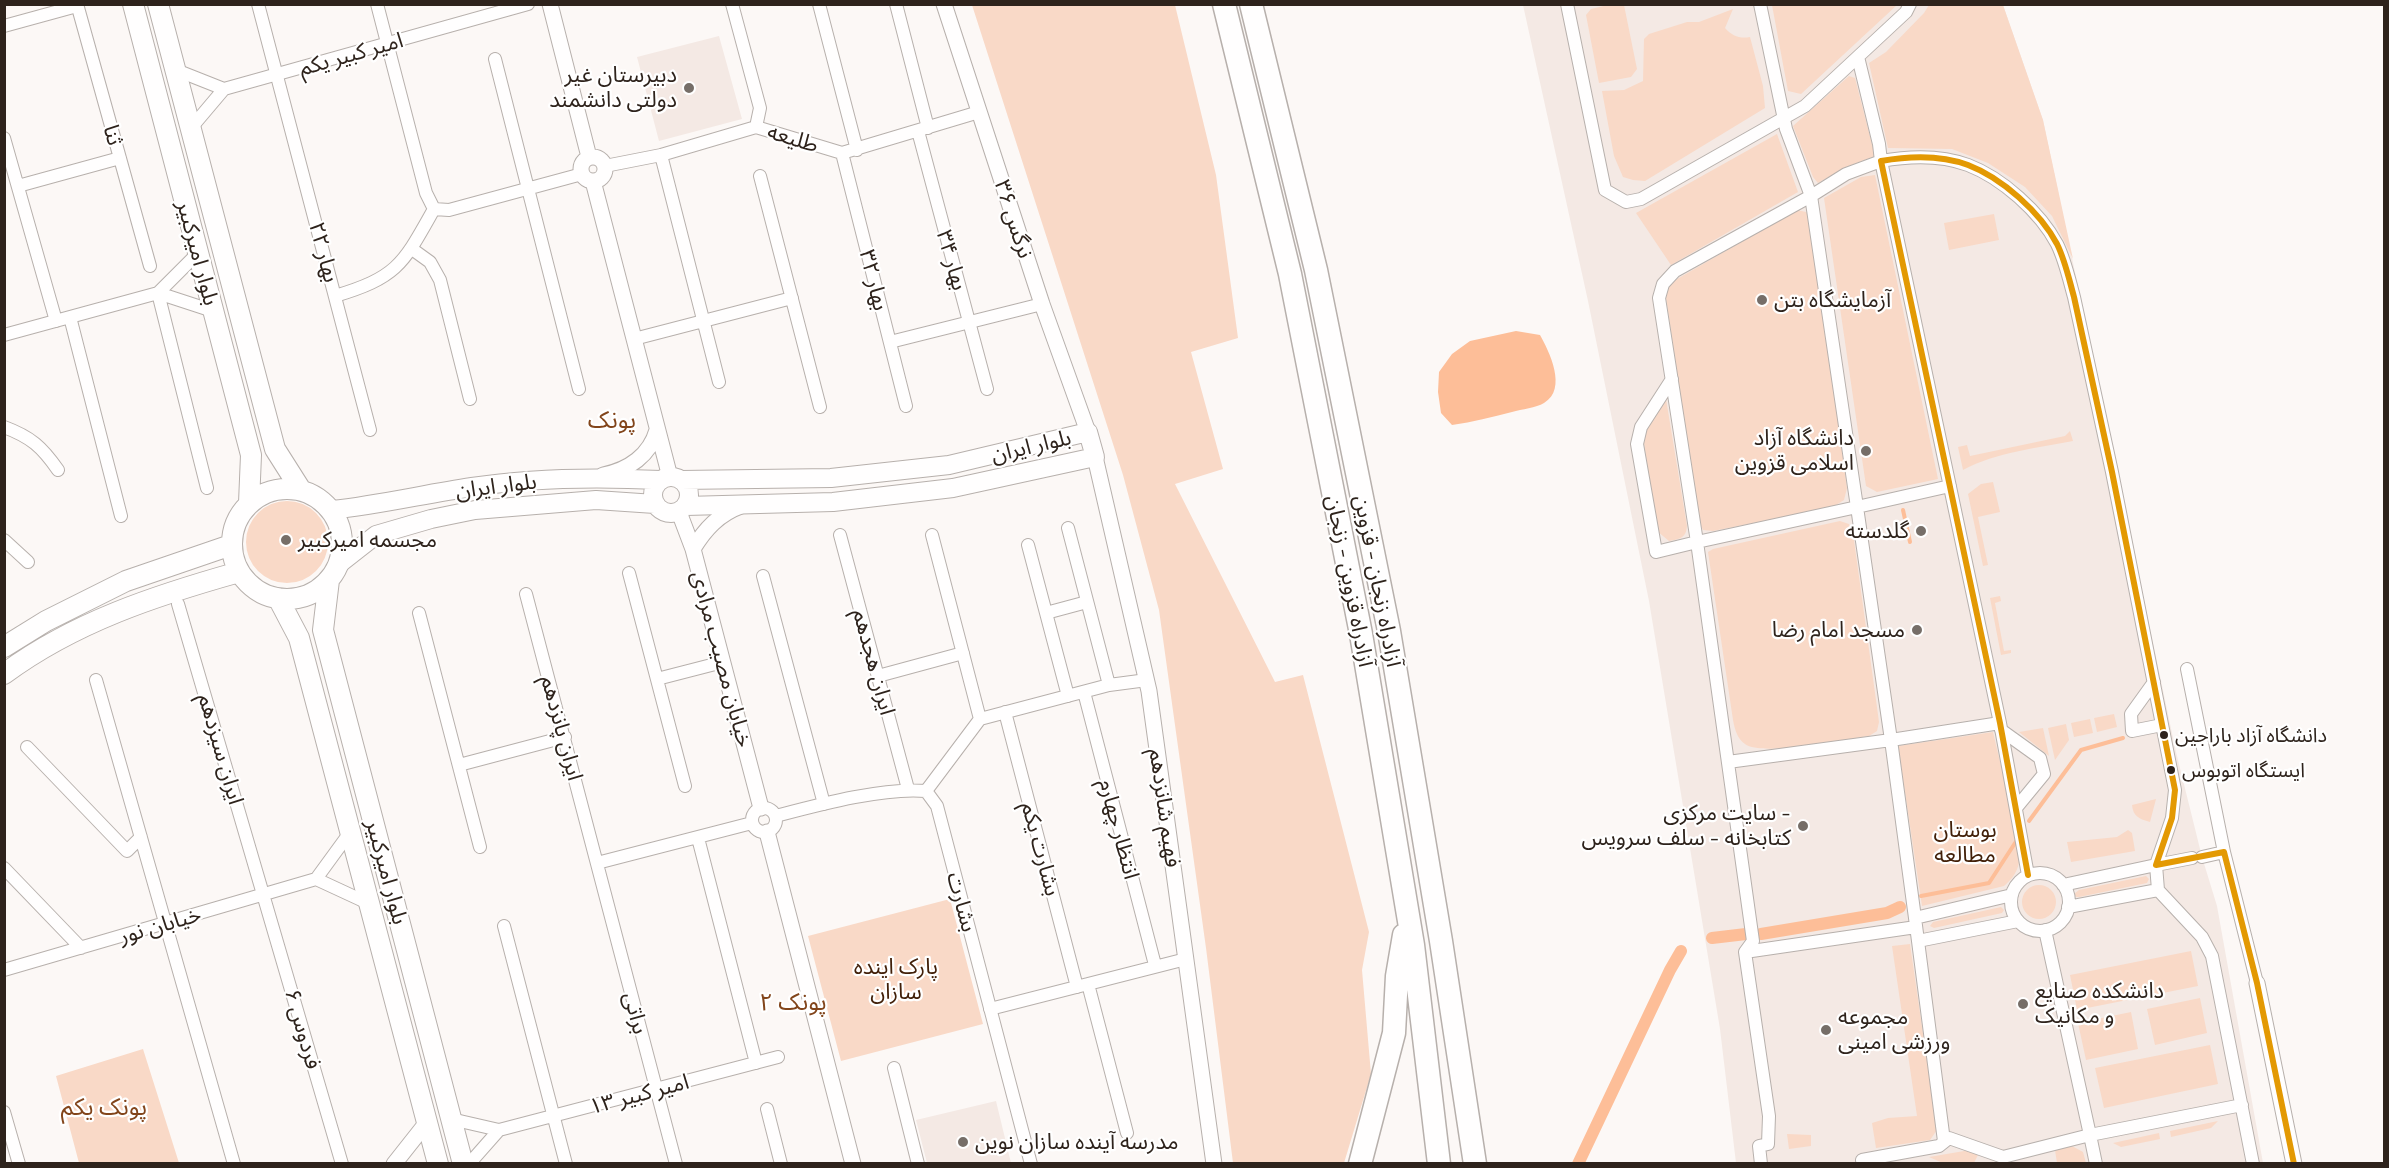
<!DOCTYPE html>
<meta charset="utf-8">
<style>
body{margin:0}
#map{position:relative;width:2389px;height:1168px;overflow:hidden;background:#fcf8f6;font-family:"Exo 2",sans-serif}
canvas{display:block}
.frame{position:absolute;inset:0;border:6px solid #2e231c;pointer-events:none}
</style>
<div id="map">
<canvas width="2389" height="1168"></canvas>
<div class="frame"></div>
</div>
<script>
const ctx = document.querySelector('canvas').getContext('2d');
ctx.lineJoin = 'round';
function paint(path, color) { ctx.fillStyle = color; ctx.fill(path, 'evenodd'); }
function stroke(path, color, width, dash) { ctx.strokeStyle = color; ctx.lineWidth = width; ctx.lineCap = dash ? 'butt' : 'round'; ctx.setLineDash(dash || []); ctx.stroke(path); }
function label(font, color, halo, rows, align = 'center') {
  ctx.font = font + ' "Exo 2","Noto Sans Arabic",sans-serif'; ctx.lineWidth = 4.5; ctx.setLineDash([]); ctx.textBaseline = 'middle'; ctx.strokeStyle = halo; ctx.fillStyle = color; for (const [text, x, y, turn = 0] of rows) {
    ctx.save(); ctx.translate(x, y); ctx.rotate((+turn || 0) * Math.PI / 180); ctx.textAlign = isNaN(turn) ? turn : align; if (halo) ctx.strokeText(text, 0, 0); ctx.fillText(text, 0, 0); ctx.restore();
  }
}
const built = new Path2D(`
 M1523,5H2003L2043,120L2176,752L2202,857L2217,906L2263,1163H1736L1720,1029L1649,601L1588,301Z
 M719,36L742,119L659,141L637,57Z
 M996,1101L1011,1163H927L916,1120Z`);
const green = new Path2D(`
 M1612,4L1624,5L1637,69L1631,77L1599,83L1586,15L1591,9Z
 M972,5H1175L1216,175L1238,338L1191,352L1223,469L1175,484L1275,682L1303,675L1369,932L1362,970L1371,1074L1344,1163H1233L1206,948L1159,610L1123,475Z
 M1772,5V4L1897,5L1801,94L1788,91Z
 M1929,5H2003L2043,120L2073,259L2052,216L2025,187L1988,163L1952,149L1888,148L1869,63L1886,52L1924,13Z
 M1733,9L1725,28C1732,36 1740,39 1750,37L1763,86L1765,108L1645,181L1633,180L1623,177L1614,156L1602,91L1624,90L1643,81L1644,39L1649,34L1687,22H1699Z
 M1849,76L1855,78L1875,156L1846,167L1818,183L1813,177L1793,126Z
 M1777,134L1798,192L1671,265L1636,213Z
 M1875,175L1938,479L1877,492L1866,486L1824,198L1861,177Z
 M1797,210L1806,212L1811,220L1847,488L1844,500L1833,507L1713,531L1703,530L1699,522L1666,298L1668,287L1677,279Z
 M1994,214L1999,240L1949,250L1944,223Z
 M1666,399L1687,526C1686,538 1680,539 1669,541L1657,531L1644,443L1646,430Z
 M2070,431L2073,441C2037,448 1997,452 1963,470L1958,447L1967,445L1970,456L2065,436Z
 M1993,482L2000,512L1978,517L1988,565L1983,566L1968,494L1981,484Z
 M246 542a41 41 0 1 1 82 0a41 41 0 1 1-82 0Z
 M1840,521L1849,524L1853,533L1879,722L1877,731L1869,736C1845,739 1762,757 1745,744C1737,738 1735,730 1733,720L1708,552L1713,549Z
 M2000,596L2001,601L1995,603L2004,651L2011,650V653L2001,655L1990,598Z
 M2114,714L2117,727L2097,732L2094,718Z
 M2090,719L2093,733L2074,737L2071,723Z
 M2066,724L2069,740L2055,760L2048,728Z
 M2043,728L2049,756L2019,732Z
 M1993,732L2021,850C2019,867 2017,875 2004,886L1922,906L1898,746Z
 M2156,799L2150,822C2139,819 2133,816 2132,805Z
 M2128,830L2132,833L2135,851L2071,862L2067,842L2117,837Z
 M2146,876L2149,879L2147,883L2079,897H2076L2074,894L2079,890Z
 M2022 902a17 17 0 1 1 34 0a17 17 0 1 1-34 0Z
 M950,899L983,1024L841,1061L808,936Z
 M2001,907L2004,910L2002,913L1934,928L1930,926L1933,922Z
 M1910,944L1937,1130L1930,1140L1876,1148L1872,1123L1888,1118L1917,1116L1892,946Z
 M2191,951L2198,986L2077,1010L2070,975Z
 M2200,998L2207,1033L2155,1045L2147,1009Z
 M2131,1012L2138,1049L2086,1060L2078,1023Z
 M2210,1045L2218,1084L2104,1108L2095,1068Z
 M143,1049L179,1163H79L56,1076Z
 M2218,1121L2211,1128L2171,1137L2170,1131Z
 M2159,1133L2160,1139L2121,1147L2113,1143Z
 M1787,1134L1811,1135V1146L1789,1149Z
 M2072,1146L2083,1152L2086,1163H2057L2055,1150Z
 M1970,1150L1978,1155L1974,1163H1943L1929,1157Z`);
const water = new Path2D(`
 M1516,331L1540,335C1549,351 1568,389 1544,403C1536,408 1522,409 1512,412C1492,417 1473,422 1452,425L1441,413L1438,392L1439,372L1452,354L1470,341Z`);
const stream = new Path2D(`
 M1903,510L1910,542
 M2029,821L2081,750L2123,738
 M1921,896L1989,883L2017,840`);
const canal = new Path2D(`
 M1761,934L1887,913L1900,907
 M1712,938L1746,934
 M1578,1164L1670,970L1681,951`);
const minor = new Path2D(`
 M77,4L150,266
 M258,4L370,430
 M377,4L426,193L434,209
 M732,4L760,108L756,127
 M819,4L857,150
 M896,4L928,128
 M1567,4L1605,190L1626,202L1641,199L1805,106L1906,12L1910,4
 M4,26L77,6
 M1858,57L1879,144L1881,161L1846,174L1811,196L1857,507L1950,486
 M495,59L579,389
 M176,70L224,89
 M191,128L224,89L528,4
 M918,131L987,389
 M4,138L56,321
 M842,153L906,406
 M661,155L719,382
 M605,166L661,155L756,127L842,153L979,112
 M760,176L820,407
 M18,186L120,158
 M434,209L449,210L582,174
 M412,249L430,262L440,280L470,399
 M158,293L207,488
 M158,293L213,311
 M335,296C398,277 403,264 434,209
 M70,317L121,516
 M4,335L158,293L198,253
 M634,339L792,298
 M890,342L1042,304
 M1672,379L1641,427L1637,444L1656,552L1697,542L1659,298L1663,284L1675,271L1811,196L1786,129L1760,4
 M4,427C31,437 42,447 58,470
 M1068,528L1109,685
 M840,535L908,789
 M932,535L980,719
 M4,540L28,562
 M1028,545L1068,696
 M629,573L685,786
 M763,576L824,804
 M526,594L676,1164
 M178,604L342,1164
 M419,613L480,847
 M1046,613L1087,602
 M2187,669L2224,852
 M878,676L963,653
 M657,679L723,662
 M96,680L234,1164
 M2154,682L2131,714L2132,731L2162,725
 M1084,692L1155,965
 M1005,712L1077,987
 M2001,730L2040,758L2044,774L2016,808
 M27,747L127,851L141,837
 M1728,762L1891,740L1915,918
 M459,765L565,737
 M926,791L980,719L1109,685L1147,680
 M752 820a12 12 0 1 1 24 0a12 12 0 1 1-24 0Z
 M776,816C818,805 884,787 926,791L937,806L1031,1164
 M698,838L756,1063
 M2202,857L2224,852L2257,983
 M597,863L752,823
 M4,868L81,948
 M2011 902a29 29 0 1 1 58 0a29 29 0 1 1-58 0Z
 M2028,875L2000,723L1881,161C1909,156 1941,155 1968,165C2002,178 2040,212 2057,244C2065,260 2069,279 2074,297L2112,472L2175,790L2172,818L2156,865L2192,858
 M316,879L351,831
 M316,879L370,904
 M2063,885L2156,865L2158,890
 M2012,895L1915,918L1918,941L2018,921
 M2068,907L2158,890L2202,937L2212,956L2253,1164
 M504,926L566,1164
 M2045,930L2090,1135L2242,1105
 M1918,941L1944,1141
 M1745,952L1916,927
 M4,970L316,879
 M1088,984L1127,1133
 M990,1009L1186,959
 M894,1068L918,1164
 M767,1109L781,1164
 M4,1112L19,1164
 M451,1119L499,1130L778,1057
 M469,1164L499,1130
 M1761,1164L1759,1146L1768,1144L1769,1116L1745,952L1753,941L1697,542L1857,507L1891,740L2000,723
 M1863,1164L1862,1160L1939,1146L1949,1138L2003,1157L2090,1135L2096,1164`);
const tertiary = new Path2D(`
 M550,4L589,157
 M944,4L1042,304L1088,432
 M581 169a12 12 0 1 1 24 0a12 12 0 1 1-24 0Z
 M593,181L670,477
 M1095,457L1149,691L1214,1164
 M603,475C629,470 650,455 657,430
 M679,512L693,549L761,808
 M693,549C705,529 719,514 741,506
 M767,832L853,1164
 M2257,983L2294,1164
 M394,1164L428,1121`);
const secondary = new Path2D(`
 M653 495a18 18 0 1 1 36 0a18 18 0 1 1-36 0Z
 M681,480L831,478L949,465L1088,432L1095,457L953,488L833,502L686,506
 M332,510C379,505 425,494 472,487C535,477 598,477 661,480
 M339,564L376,535L431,519L475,510L596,500L655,504`);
const primary = new Path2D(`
 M133,4L251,455L249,503
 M158,4L275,449L301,490
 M232 544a55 55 0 1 1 110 0a55 55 0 1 1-110 0Z
 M329,580L323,630L463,1164
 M278,598L299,638L438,1164
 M4,647L46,621L126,581L231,545
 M4,674C74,622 157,595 239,572`);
const motorway = new Path2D(`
 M1224,4L1290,274L1361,634L1413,945L1439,1164
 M1251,4L1316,270L1389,631L1441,941L1475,1164
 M1360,1164L1394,1033L1397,976L1404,935`);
const bus1 = new Path2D(`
 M2028,875L2000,723L1881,161C1909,156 1941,155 1968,165C2002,178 2040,212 2057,244C2065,260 2069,279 2074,297L2112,472L2175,790L2172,818L2156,865L2224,852L2257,983L2294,1164`);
const markers = [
 [689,88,6,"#766e68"],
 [1762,300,6,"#766e68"],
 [1866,451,6,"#766e68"],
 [1921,531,6,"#766e68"],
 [286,540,6,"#766e68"],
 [1917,630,6,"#766e68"],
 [2164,735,5,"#2e231c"],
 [2171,770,5,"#2e231c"],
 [1803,826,6,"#766e68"],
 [2023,1004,6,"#766e68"],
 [1826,1030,6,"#766e68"],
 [963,1142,6,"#766e68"]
];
const busNames = [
 ["دانشگاه آزاد باراجین",2175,735],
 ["ایستگاه اتوبوس",2182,770]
];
const streetNames = [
 ["امیر کبیر یکم",351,54,-16],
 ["ثنا",113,135,74],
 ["طلیعه",793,138,17],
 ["نرگس ۳۶",1014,219,72],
 ["بهار ۲۲",324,252,75],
 ["بلوار امیرکبیر",198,253,75],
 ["بهار ۳۴",952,260,74],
 ["بهار ۳۲",874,280,76],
 ["بلوار ایران",1031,446,-13],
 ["بلوار ایران",496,486,-7],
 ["آزادراه قزوین - زنجان",1350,581,79],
 ["آزادراه زنجان - قزوین",1378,581,79],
 ["خیابان مصیب مرادی",722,659,75],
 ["ایران هجدهم",874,662,75],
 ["ایران پانزدهم",562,728,75],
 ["ایران سیزدهم",221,749,74],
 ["فهیم شانزدهم",1165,808,82],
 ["انتظار چهارم",1119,829,75],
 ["بشارت یکم",1041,849,75],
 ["بلوار امیرکبیر",387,872,75],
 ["بشارت",962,902,75],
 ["خیابان نور",160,925,-16],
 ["براتی",636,1013,76],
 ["فردوس ۶",303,1029,74],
 ["امیر کبیر ۱۳",639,1094,-15]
];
const poiNames = [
 ["دبیرستان غیر",677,75],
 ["دولتی دانشمند",677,100],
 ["آزمایشگاه بتن",1774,300,"left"],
 ["دانشگاه آزاد",1854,438],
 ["اسلامی قزوین",1854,463],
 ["گلدسته",1909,531],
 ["مجسمه امیرکبیر",298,540,"left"],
 ["مسجد امام رضا",1905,630],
 ["سایت مرکزی -",1791,813],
 ["کتابخانه - سلف سرویس",1791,838],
 ["دانشکده صنایع",2035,991,"left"],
 ["و مکانیک",2035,1016,"left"],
 ["مجموعه",1838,1017,"left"],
 ["ورزشی امینی",1838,1042,"left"],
 ["مدرسه آینده سازان نوین",975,1142,"left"]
];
const parkNames = [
 ["بوستان",1965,830],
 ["مطالعه",1965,855],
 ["پارک اینده",896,967],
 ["سازان",896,992]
];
const neighbourhoodNames = [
 ["پونک",612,420],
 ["پونک ۲",793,1002],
 ["پونک یکم",104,1107]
];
paint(built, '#f4e9e4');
paint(green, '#f9d9c7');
paint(water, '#fdbe98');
stroke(stream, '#fdbe98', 4);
stroke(canal, '#fdbe98', 12);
stroke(minor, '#b7b0ac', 14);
stroke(tertiary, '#b7b0ac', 17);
stroke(secondary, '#b7b0ac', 20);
stroke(primary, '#b7b0ac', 22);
stroke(motorway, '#b7b0ac', 25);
stroke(minor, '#fffefe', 12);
stroke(tertiary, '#fffefe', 15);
stroke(secondary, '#fffefe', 18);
stroke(primary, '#fffefe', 20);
stroke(motorway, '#fffefe', 22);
stroke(bus1, '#e39903', 6);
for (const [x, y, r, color] of markers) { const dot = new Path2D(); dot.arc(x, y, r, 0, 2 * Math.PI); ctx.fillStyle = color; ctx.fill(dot); stroke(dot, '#fff', 2); }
label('20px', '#2e231c', '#fff', busNames, 'left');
label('22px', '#2e231c', '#fff', streetNames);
label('22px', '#2e231c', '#fff', poiNames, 'right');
label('22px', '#422009', '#fff', parkNames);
label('24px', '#82451b', '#fff', neighbourhoodNames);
</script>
